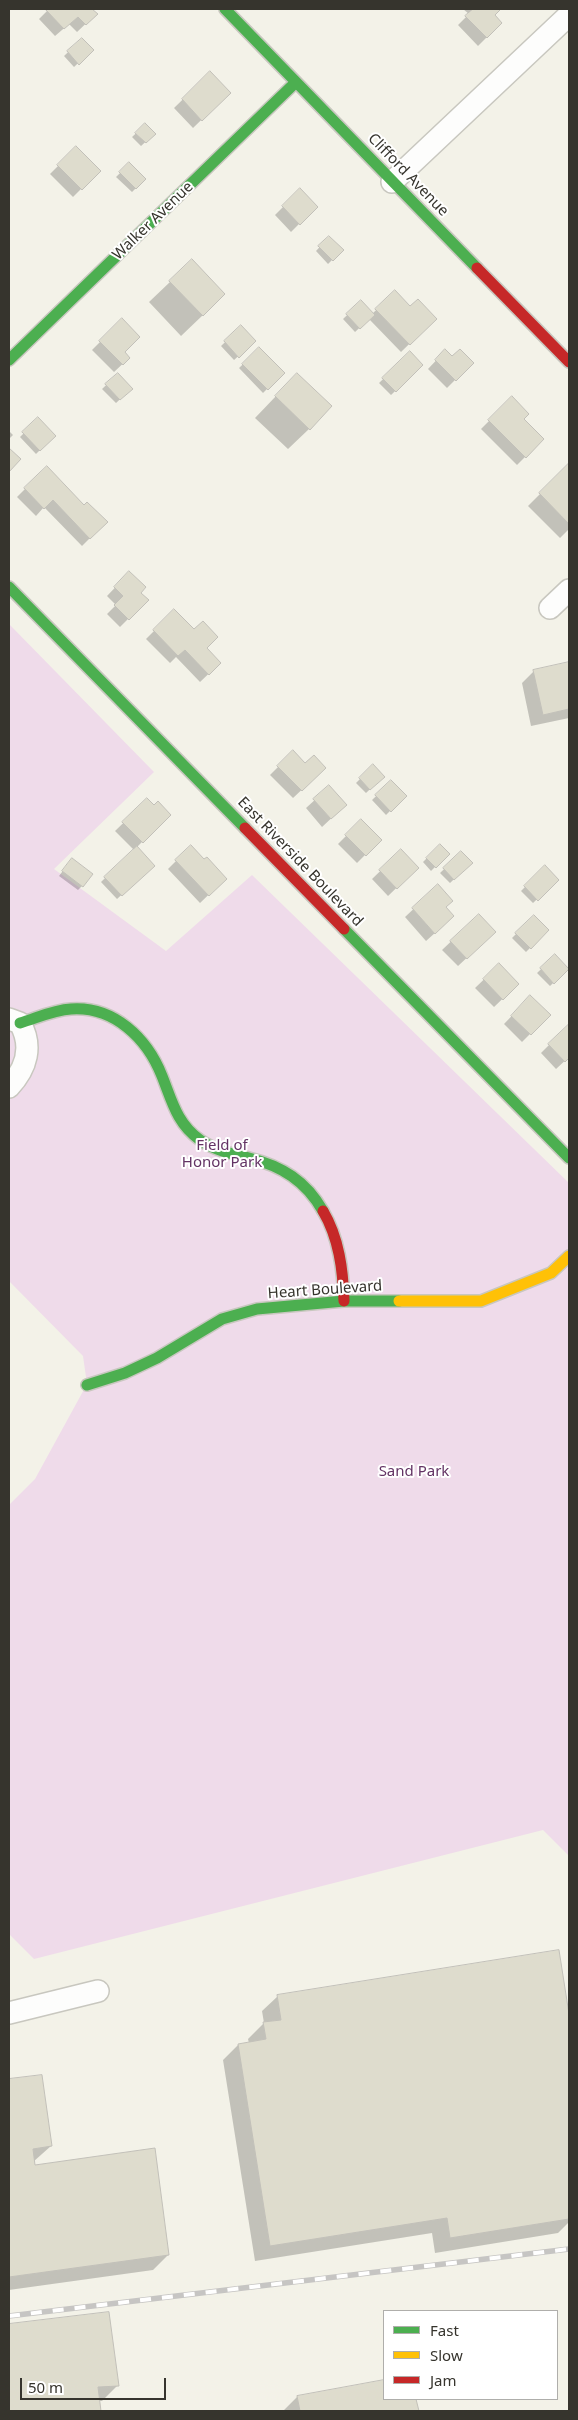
<!DOCTYPE html>
<style>
body{margin:0}
#map{position:relative;width:578px;height:2420px;overflow:hidden;background:#f3f2e8;font-family:"Noto Sans",sans-serif}
canvas{display:block}
.frame{position:absolute;inset:0;border:10px solid #36342d;pointer-events:none}
.legend{position:absolute;left:383px;top:2310px;width:175px;height:90px;box-sizing:border-box;background:#fff;border:1px solid #afaeab;margin:0;padding:6px 9px;list-style:none;font-size:15px;color:#36342d}
.legend li{display:flex;align-items:center;gap:10px;height:25px}
.legend b{width:25px;border:1px solid #afaeab}
.scale{position:absolute;left:20px;top:2378px;width:146px;height:22px;box-sizing:border-box;border:2px solid #36342d;border-top:0;padding-left:6px;font-size:15px;line-height:18px;white-space:nowrap;color:#36342d;-webkit-text-stroke:4px #fff;paint-order:stroke}
</style>
<div id="map">
<canvas width="578" height="2420"></canvas>
<div class="frame"></div>
<ul class="legend">
<li><b style="height:6px;background:#4caf50"></b>Fast</li>
<li><b style="height:6px;background:#ffc107"></b>Slow</li>
<li><b style="height:6px;background:#c62828"></b>Jam</li>
</ul>
<div class="scale">50 m</div>
</div>
<script>
const ctx = document.querySelector('canvas').getContext('2d');
ctx.lineJoin = 'round';
function paint(path, color) { ctx.fillStyle = color; ctx.fill(path, 'evenodd'); }
function stroke(path, color, width, dash) { ctx.strokeStyle = color; ctx.lineWidth = width; ctx.lineCap = dash ? 'butt' : 'round'; ctx.setLineDash(dash || []); ctx.stroke(path); }
function label(font, color, halo, rows, align = 'center') {
  ctx.font = font + ' "Noto Sans",sans-serif'; ctx.lineWidth = 4; ctx.setLineDash([]); ctx.textBaseline = 'middle'; ctx.strokeStyle = halo; ctx.fillStyle = color; for (const [text, x, y, turn = 0] of rows) {
    ctx.save(); ctx.translate(x, y); ctx.rotate((+turn || 0) * Math.PI / 180); ctx.textAlign = isNaN(turn) ? turn : align; if (halo) ctx.strokeText(text, 0, 0); ctx.fillText(text, 0, 0); ctx.restore();
  }
}
const green = new Path2D(`
 M9,624L154,772L54,869L166,951L252,875L569,1183V1856L543,1830L34,1959L9,1934V1505L35,1479L87,1384L83,1356L9,1281Z`);
const shadow = new Path2D(`
 M49,9H91L96,14L77,32L69,24L55,36L39,19Z
 M463,9H500L493,16L501,23L478,46L458,25L469,14Z
 M82,39L92,50L74,67L64,56Z
 M210,73L229,93L193,128L174,108Z
 M145,125L154,134L141,146L132,137Z
 M76,148L99,171L73,197L50,174Z
 M129,164L145,179L132,192L116,177Z
 M300,190L316,207L291,232L275,215Z
 M329,237L342,250L328,264L316,251Z
 M192,261L203,315L181,336L149,302Z
 M395,292L410,308L435,319L401,352L369,319L355,332L343,319L361,302L372,314Z
 M122,320L123,352L129,358L114,372L92,350Z
 M241,327L255,341L234,360L221,346Z
 M259,349L283,373L263,393L239,368Z
 M445,351L452,358L472,363L447,388L428,369Z
 M410,353L422,365L391,395L379,383Z
 M118,374L131,389L116,403L102,389Z
 M277,395L309,429L288,449L255,418Z
 M512,398L523,419L543,439L517,465L481,429Z
 M38,419L54,436L36,454L20,437Z
 M9,431L13,435L9,439Z
 M569,465V529L560,538L528,506Z
 M46,468L84,507L106,522L82,546L44,507L36,516L17,497Z
 M129,573L139,593L147,600L120,627L107,614L116,605L107,596Z
 M174,611L220,663L200,682L176,657L170,663L146,639Z
 M569,663V718L531,726L522,683L534,671Z
 M293,752L305,764L325,768L293,798L270,775Z
 M373,766L383,777L366,793L356,783Z
 M391,782L405,796L386,815L372,800Z
 M329,787L337,813L322,827L306,808Z
 M147,800L154,807L169,815L136,848L153,866L117,899L101,882L134,850L115,831Z
 M361,821L380,840L357,863L338,844Z
 M440,845L448,854L431,871L423,862Z
 M401,851L417,868L388,896L372,879Z
 M461,853L471,863L450,883L440,873Z
 M176,861L225,879L200,903L168,869Z
 M68,864L82,886L78,890L59,876Z
 M545,867L557,880L533,903L521,891Z
 M438,886L445,908V924L426,941L405,917Z
 M479,915L486,940L458,966L442,950Z
 M534,916L548,930L526,952L512,938Z
 M555,956L568,969L550,986L537,973Z
 M499,965L518,984L494,1007L475,988Z
 M530,997L549,1015L522,1042L504,1024Z
 M569,1025V1057L556,1069L541,1053Z
 M558,1952L569,2022V2222L558,2233L435,2253L432,2233L255,2261L223,2060L238,2045L249,2043L248,2039L264,2023L262,2011L278,1996Z
 M41,2076L51,2146L33,2162L34,2166L168,2255L153,2270L9,2290V2080Z
 M108,2313L118,2385L102,2401H99L100,2411H9V2326Z
 M384,2381V2399H415L417,2411H283L297,2397Z`);
const building = new Path2D(`
 M47,9H92L98,14L86,25L78,17L64,29L46,10Z
 M473,9H501L495,15L502,23L487,38L465,16Z
 M82,38L94,50L79,65L67,51Z
 M210,71L231,93L202,121L182,99Z
 M145,123L156,134L146,143L135,133Z
 M76,146L101,171L82,190L57,165Z
 M129,162L146,179L136,189L119,172Z
 M300,188L318,207L300,225L282,206Z
 M329,236L344,250L333,261L318,246Z
 M192,259L225,294L203,316L169,281Z
 M395,290L410,306L418,299L437,319L410,345L375,309Z
 M361,300L375,315L360,329L346,314Z
 M122,318L140,337L125,352L130,358L123,365L99,341Z
 M241,325L256,341L239,358L224,341Z
 M259,347L285,373L268,390L242,364Z
 M445,349L452,356L460,349L474,363L456,381L435,360Z
 M410,351L423,365L396,392L382,378Z
 M118,373L133,389L120,400L105,384Z
 M297,373L332,406L310,430L275,396Z
 M512,396L529,414L524,419L544,439L526,458L488,420Z
 M38,417L56,436L40,451L22,432Z
 M9,448L21,459L9,472Z
 M569,463V524L539,493Z
 M47,466L84,505L87,502L108,522L90,539L53,500L44,509L24,488Z
 M129,571L146,587L141,593L149,600L129,620L114,605L123,596L114,587Z
 M174,609L194,629L203,621L218,637L207,648L221,663L209,675L185,650L178,656L153,630Z
 M569,662V709L543,715L533,670Z
 M293,750L305,763L314,755L326,768L302,791L277,766Z
 M373,764L385,777L370,790L359,778Z
 M391,780L407,796L391,812L375,795Z
 M329,785L347,805L331,819L313,799Z
 M147,798L154,805L158,801L171,815L143,843L122,822Z
 M361,819L382,840L366,856L345,835Z
 M440,844L450,854L436,868L426,858Z
 M191,845L204,859L207,857L227,879L209,896L175,860Z
 M137,846L155,866L122,896L104,877Z
 M401,849L419,868L397,889L379,870Z
 M461,851L473,863L454,880L443,868Z
 M72,858L93,874L83,887L62,871Z
 M545,865L559,880L538,901L524,886Z
 M438,884L453,901L446,907L454,916L435,934L412,908Z
 M479,914L496,932L467,959L450,941Z
 M534,915L549,930L531,949L515,933Z
 M555,954L569,969L554,984L540,968Z
 M499,963L519,984L503,1000L483,979Z
 M530,995L551,1015L531,1035L511,1016Z
 M569,1024V1058L565,1062L548,1044Z
 M559,1950L569,2014V2219L450,2238L447,2218L270,2246L238,2044L266,2039L263,2022L281,2020L277,1995Z
 M42,2075L52,2146L33,2149L35,2165L155,2148L169,2255L9,2277V2079Z
 M109,2312L119,2386L98,2387L101,2411H9V2324Z
 M384,2380V2399H416L419,2411H300L297,2396Z`);
const street = new Path2D(`
 M392,182L569,15
 M550,608L569,590
 M9,1019L20,1023C33,1046 27,1068 9,1087
 M9,2013L98,1991`);
const fast = new Path2D(`
 M225,9L477,268
 M9,360L296,82
 M9,587L245,828
 M344,929L569,1158
 M20,1023C37,1018 53,1010 71,1009C114,1006 147,1038 162,1076C172,1101 177,1124 200,1140C214,1150 232,1154 249,1158C282,1166 306,1181 323,1211
 M87,1385L125,1373L157,1358L222,1319L257,1309L344,1301H399`);
const slow = new Path2D(`
 M399,1301H481L551,1273L569,1256`);
const jam = new Path2D(`
 M477,268L569,362
 M245,828L344,929
 M323,1211C339,1238 343,1270 344,1301`);
const rail = new Path2D(`
 M9,2316L569,2249`);
const streetNames = [
 ["Clifford Avenue",408,175,46],
 ["Walker Avenue",153,221,-44],
 ["East Riverside Boulevard",300,862,46],
 ["Heart Boulevard",325,1290,-4]
];
const parkNames = [
 ["Field of",222,1146],
 ["Honor Park",222,1163],
 ["Sand Park",414,1472]
];
paint(green, '#efdbea');
paint(shadow, '#0003');
paint(building, '#dedccd');
stroke(building, '#c2c0b9', 1);
stroke(street, '#c8c7bf', 24);
stroke(fast, '#c8c7bf', 14);
stroke(slow, '#c8c7bf', 14);
stroke(jam, '#c8c7bf', 14);
stroke(street, '#fdfdfc', 21);
stroke(fast, '#4caf50', 11);
stroke(slow, '#ffc107', 11);
stroke(jam, '#c62828', 11);
stroke(rail, '#c6c5c3', 5.5);
stroke(rail, '#fff', 4, [11]);
label('15px', '#36342d', '#fff', streetNames);
label('15px', '#633364', '#fff', parkNames);
</script>
